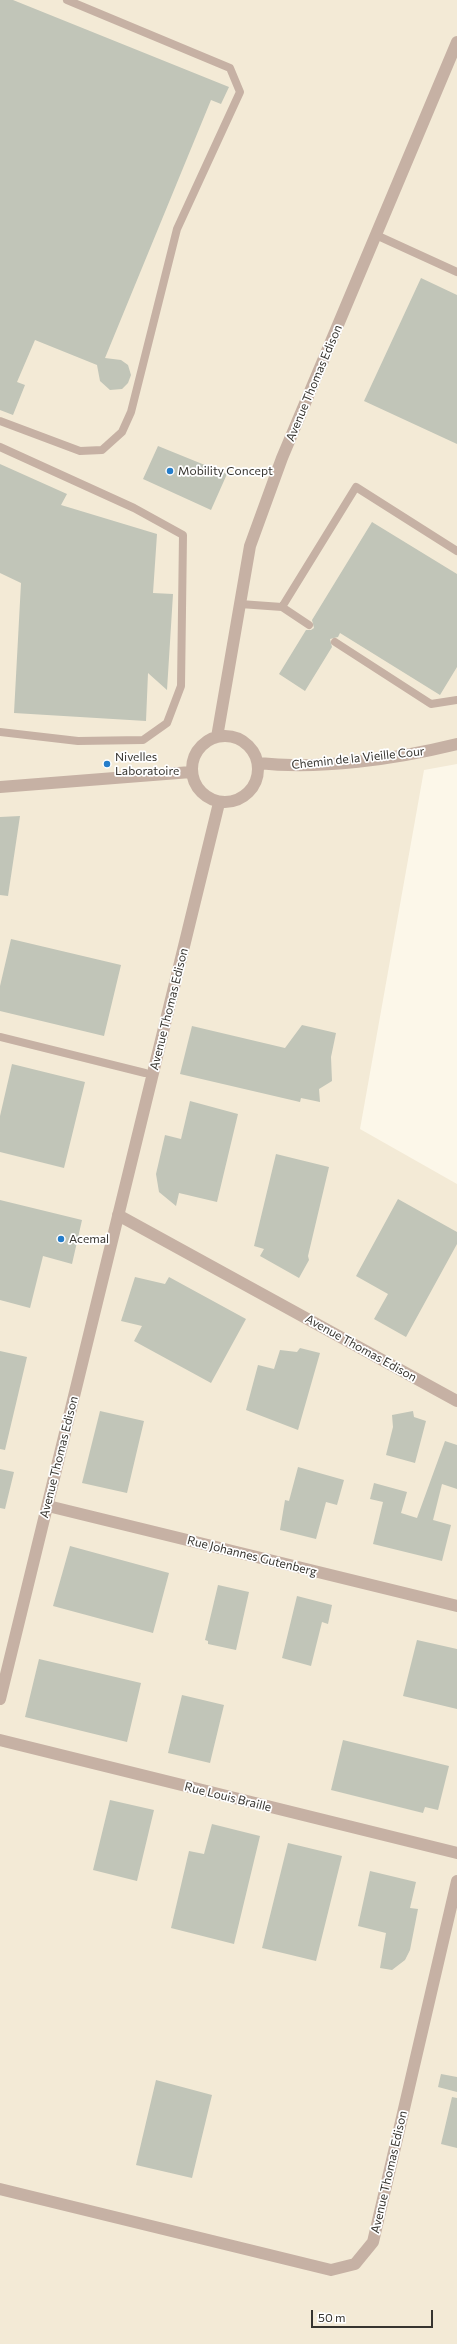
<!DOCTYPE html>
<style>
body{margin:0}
#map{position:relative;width:457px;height:2344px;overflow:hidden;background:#fcf7e9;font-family:Commissioner,sans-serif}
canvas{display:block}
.scale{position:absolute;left:311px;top:2310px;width:122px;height:18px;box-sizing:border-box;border:2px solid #36342f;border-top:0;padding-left:5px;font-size:12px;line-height:14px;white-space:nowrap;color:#36342f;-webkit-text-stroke:3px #fff;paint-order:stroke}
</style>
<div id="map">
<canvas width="457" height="2344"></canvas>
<div class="scale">50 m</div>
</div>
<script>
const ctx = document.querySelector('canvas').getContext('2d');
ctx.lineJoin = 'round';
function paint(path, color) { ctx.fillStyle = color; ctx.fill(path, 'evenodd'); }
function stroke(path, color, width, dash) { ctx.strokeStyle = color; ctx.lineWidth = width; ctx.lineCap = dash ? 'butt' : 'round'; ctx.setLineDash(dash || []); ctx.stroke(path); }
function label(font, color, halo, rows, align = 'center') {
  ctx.font = font + ' Commissioner,sans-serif'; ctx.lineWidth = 3.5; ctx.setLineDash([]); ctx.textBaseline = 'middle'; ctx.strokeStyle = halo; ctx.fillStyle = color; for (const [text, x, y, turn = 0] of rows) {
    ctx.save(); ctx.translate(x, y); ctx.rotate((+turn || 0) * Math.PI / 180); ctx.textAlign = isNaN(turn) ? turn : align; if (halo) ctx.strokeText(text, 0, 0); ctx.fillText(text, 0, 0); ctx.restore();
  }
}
const built = new Path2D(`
 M0,0H457V764L424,770L360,1129L457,1184V2344H0Z`);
const building = new Path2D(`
 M0,0H13L229,87L221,104L211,100L105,358L121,360L128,365L131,375L128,383L122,389L110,390L100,381L97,365L35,340L17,382L25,385L13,415L0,410Z
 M421,278L457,295V444L364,401Z
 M158,446L227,474L211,510L143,479Z
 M0,464L67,494L61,505L157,534L153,593L173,594L167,690L148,673L146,721L14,713L21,583L0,573Z
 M372,522L457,574V667L440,695L340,633L338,637L330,639L332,647L305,691L279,674L306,630H311L314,628L312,620Z
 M20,816L8,896L0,895V817Z
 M11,939L121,965L104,1036L0,1011V986Z
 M302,1025L336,1033L331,1057L332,1081L319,1089L320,1102L301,1098L300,1102L180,1074L192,1026L285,1048Z
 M12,1064L85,1082L64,1168L0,1152V1116Z
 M190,1101L238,1114L217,1202L179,1193L176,1206L159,1192L156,1174L165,1135L181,1139Z
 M276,1154L329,1167L308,1256L309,1260L299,1278L260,1256L264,1249L254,1246Z
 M398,1199L457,1232V1244L406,1337L374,1319L388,1294L356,1276Z
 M0,1200L82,1220L72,1264L43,1256L30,1308L0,1300Z
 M135,1277L165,1284L169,1277L246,1319L211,1383L134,1341L142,1326L121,1321Z
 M300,1348L320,1353L298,1430L246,1410L258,1365L274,1369L280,1350L297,1352Z
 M0,1351L27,1357L5,1450L0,1449Z
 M100,1411L144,1421L127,1493L82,1483Z
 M413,1411L414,1417L426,1421L415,1463L386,1455L393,1427L392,1415Z
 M445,1441L457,1445V1489L442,1484L433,1520L451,1525L442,1561L373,1544L383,1502L370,1499L374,1483L407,1492L401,1513L417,1518Z
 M298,1467L344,1480L337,1505L326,1502L316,1539L280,1530L285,1500L289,1501Z
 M0,1469L14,1472L5,1509L0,1508Z
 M70,1546L169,1573L153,1633L53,1606Z
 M218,1585L249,1592L236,1650L208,1644V1641L205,1640Z
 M297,1596L332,1605L328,1624L322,1622L311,1666L282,1658Z
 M417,1640L457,1649V1709L403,1696Z
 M39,1659L141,1683L127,1742L25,1717Z
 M182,1695L224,1705L210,1763L168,1753Z
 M343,1740L449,1766L438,1810L425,1807L423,1813L331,1790Z
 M110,1800L154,1810L137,1881L93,1870Z
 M212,1824L260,1836L234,1944L171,1928L189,1851L204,1854Z
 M288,1843L342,1856L316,1961L262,1948Z
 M370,1871L416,1882L410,1908L418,1909L410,1950L405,1960L392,1970L380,1968L386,1933L358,1926Z
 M441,2074L457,2077V2092L438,2087Z
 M156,2080L212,2095L192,2178L136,2165Z
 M452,2097L457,2098V2148L441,2144Z`);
const service = new Path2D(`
 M376,235L457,272
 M0,421L80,451L102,450L122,432L131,412L177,229L240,92L230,68L67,0
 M0,447L134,508L183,535L181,686L167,723L143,740L78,741L0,732
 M240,604L282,607L356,487L457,551
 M282,607L309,625
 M335,642L431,704L457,700
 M0,1037L145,1073`);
const minor = new Path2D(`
 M192 769a33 33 0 1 1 66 0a33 33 0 1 1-66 0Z
 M217,737L250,546L282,458L457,42
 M258,763C320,770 396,759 457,744
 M0,787L191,772
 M118,1215L457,1401
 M48,1506L457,1606
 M0,1699L219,803
 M0,1740L457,1853
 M0,2189L331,2270L355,2264L373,2242L457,1881`);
const markers = [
 [170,471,4,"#257dca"],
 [107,764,4,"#257dca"],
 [61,1239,4,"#257dca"]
];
const streetNames = [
 ["Avenue Thomas Edison",314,383,-67],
 ["Chemin de la Vieille Cour",358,758,-6],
 ["Avenue Thomas Edison",169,1009,-76],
 ["Avenue Thomas Edison",361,1348,29],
 ["Avenue Thomas Edison",59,1457,-76],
 ["Rue Johannes Gutenberg",252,1556,14],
 ["Rue Louis Braille",228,1797,14],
 ["Avenue Thomas Edison",389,2172,-77]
];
const poiNames = [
 ["Mobility Concept",178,471],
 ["Nivelles",115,757],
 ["Laboratoire",115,771],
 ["Acemal",69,1239]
];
paint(built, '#f3ead6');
paint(building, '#c1c5b8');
stroke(service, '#c6b1a4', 8);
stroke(minor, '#c6b1a4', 12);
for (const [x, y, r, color] of markers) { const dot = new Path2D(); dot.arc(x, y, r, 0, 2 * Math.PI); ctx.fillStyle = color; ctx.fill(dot); stroke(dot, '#fff', 1.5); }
label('12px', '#36342f', '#fff', streetNames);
label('12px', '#36342f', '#fff', poiNames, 'left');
</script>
